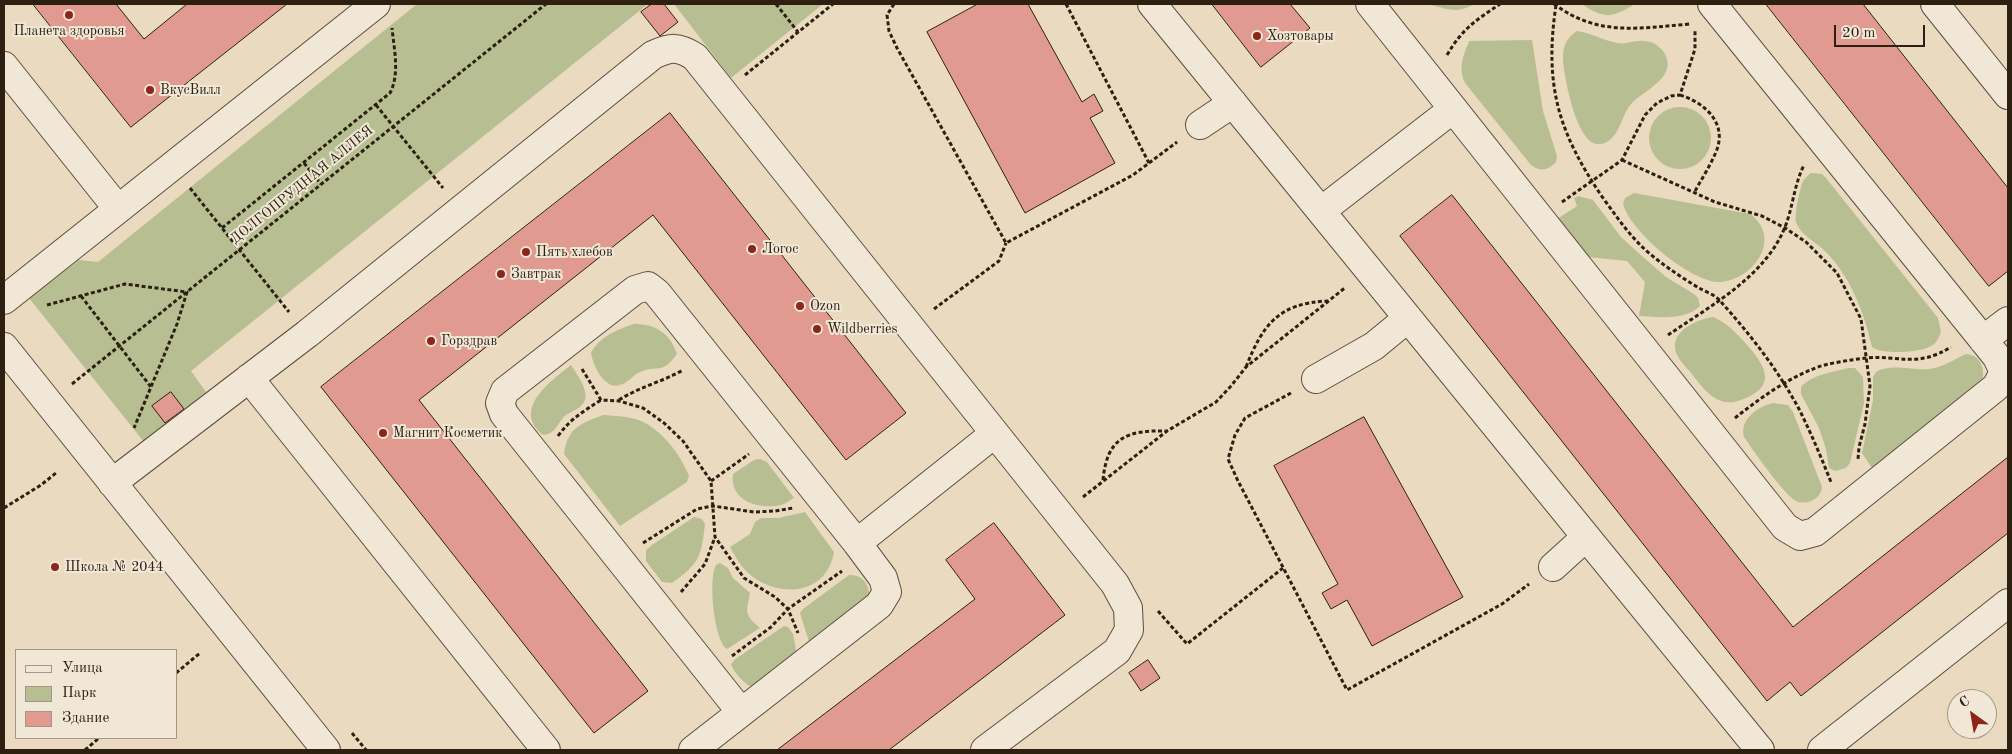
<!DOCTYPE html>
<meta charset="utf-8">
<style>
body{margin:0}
#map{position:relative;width:2012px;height:754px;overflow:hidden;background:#eadac0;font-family:"Old Standard TT",serif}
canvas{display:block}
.frame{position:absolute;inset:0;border:5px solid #2d2011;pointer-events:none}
.legend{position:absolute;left:15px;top:649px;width:162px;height:90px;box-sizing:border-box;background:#f1e7d6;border:1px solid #a39787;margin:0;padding:6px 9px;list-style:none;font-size:15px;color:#2d2011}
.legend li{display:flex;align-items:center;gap:10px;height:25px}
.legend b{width:25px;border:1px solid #a39787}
.north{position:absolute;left:1947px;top:689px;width:50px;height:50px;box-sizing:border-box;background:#f1e7d6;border:1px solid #a39787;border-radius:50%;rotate:328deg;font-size:14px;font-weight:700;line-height:20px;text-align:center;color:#2d2011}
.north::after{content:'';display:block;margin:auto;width:18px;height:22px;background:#8f2418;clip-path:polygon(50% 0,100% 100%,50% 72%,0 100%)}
.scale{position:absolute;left:1834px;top:25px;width:91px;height:22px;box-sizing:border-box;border:2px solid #2d2011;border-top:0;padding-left:6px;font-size:15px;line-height:18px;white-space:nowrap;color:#2d2011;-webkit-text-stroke:4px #f1e7d6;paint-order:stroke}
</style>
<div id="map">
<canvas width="2012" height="754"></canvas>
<div class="frame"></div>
<ul class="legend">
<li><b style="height:6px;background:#f1e7d6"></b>Улица</li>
<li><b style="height:14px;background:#b7bf92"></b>Парк</li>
<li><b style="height:14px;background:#e19a90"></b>Здание</li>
</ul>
<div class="north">С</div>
<div class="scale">20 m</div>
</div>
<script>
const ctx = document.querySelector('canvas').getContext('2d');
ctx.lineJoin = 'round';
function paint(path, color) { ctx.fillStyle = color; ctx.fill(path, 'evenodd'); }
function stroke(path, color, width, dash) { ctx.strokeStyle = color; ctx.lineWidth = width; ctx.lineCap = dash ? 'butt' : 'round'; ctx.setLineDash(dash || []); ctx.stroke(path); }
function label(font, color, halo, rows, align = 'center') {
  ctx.font = font + ' "Old Standard TT",serif'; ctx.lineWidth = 4; ctx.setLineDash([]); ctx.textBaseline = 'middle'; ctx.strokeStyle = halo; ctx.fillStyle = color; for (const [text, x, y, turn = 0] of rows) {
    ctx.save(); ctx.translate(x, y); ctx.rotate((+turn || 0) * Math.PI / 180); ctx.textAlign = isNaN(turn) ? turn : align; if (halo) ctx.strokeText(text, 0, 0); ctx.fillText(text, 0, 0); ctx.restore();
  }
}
const green = new Path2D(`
 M417,4H648L191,371L206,392L144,442L29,298L79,260L98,262Z
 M674,4H823L731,78Z
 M1427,4H1474C1457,15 1445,8 1427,4Z
 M1582,4H1635C1614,17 1604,20 1582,4Z
 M1577,31C1591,33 1603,40 1617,43C1625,45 1635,40 1644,41C1652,41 1658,45 1663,51C1680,76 1646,89 1632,103C1622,113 1622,129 1611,139C1582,164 1568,93 1565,75C1562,57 1560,42 1577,31Z
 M1532,40L1543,111L1557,156L1556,162C1547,171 1541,172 1531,165L1465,83C1458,67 1463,57 1469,41Z
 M1649 138a31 31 0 1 1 62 0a31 31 0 1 1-62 0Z
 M1811,173L1822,174L1826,178L1938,318L1941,332C1939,337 1937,342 1933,345C1922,353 1882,355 1872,347C1864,312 1851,278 1826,252C1816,242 1800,235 1796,222C1794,215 1800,188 1803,181C1805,178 1808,175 1811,173Z
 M1634,193L1750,214C1783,238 1754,279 1721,282C1692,284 1628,230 1623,203L1625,198Z
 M1578,196L1593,200L1621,237L1643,257L1666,277L1694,294L1698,298L1700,306C1686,321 1657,317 1639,316L1645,282L1627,261L1588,257L1557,219L1577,206L1574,198Z
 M1713,317C1728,323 1737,334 1748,346C1767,368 1777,387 1741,400C1718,409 1704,390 1692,374C1686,367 1676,358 1675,348C1673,330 1698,319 1713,317Z
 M634,324C656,324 670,333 677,354C661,376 658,364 640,372C633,375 628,383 620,385C604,390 593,365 591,353C599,337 618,329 634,324Z
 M1966,354C1979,355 1984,365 1983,378L1872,468L1862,453L1873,400V377L1876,372C1891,363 1912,371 1930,369C1942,367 1954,360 1966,354Z
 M571,365C578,376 594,396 580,407C574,411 567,413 563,418C556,426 555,434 543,435C511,409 551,381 571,365Z
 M1848,368H1855L1863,377L1864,403L1850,463L1846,468L1835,471L1829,468L1826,449L1819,428L1801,394V387C1811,375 1833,372 1848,368Z
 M1773,403L1788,405L1793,412L1822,487C1821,494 1818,498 1811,501C1806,503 1800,503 1796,501C1784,495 1753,450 1744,437C1739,420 1758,406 1773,403Z
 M603,415C615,416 629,416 641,421C663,431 680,454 689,476L687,482L620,526L564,454C568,428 579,424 603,415Z
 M760,459L767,462L794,498C790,500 786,504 781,505C759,510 729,501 733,474L754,460Z
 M805,512L834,552C827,593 784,599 753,577C742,569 736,558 730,547L750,534L755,522L761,518H778Z
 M694,517L702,519L705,524C701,557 700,563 672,583L662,582L646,561V550L652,545Z
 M720,563L728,568L733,578L750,593C746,613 744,614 760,628L727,649C714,641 708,578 716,565Z
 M849,575C863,574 871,586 869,600L810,645L800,613L803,609Z
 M784,626L788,627L793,634L797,655L752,687C744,684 735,673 731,665L734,660Z`);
const building = new Path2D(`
 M33,4H116L144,39L187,4H287L131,127Z
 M652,4H664L678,22L660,36L641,12Z
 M978,4H1028L1082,102L1094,94L1103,111L1090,118L1115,163L1025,213L927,32Z
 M1212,4H1290L1310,28L1261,67Z
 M1766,4H1863L2008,188V271L1989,286Z
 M670,113L906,413L846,460L653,215L419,400L648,691L594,733L321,387Z
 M1452,195L1793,627L2008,457V533L1801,696L1790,682L1767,701L1400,236Z
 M171,392L184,409L165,423L152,406Z
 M1364,417L1463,597L1372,646L1347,600L1331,609L1322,593L1338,584L1274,466Z
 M994,523L1065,615L889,750H777L975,599L946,560Z
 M1148,660L1160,678L1141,691L1129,673Z`);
const path = new Path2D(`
 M776,4L798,32
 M894,4L887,15L889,31L897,48L1006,243L1133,175L1177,142
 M1066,4L1149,163
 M1554,4C1598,37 1640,28 1690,24
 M1556,5C1544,85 1558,132 1603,198C1619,220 1633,241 1655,258C1669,269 1684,279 1699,288C1706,292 1716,295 1721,302C1750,334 1778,370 1799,409C1811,433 1821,457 1831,482
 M1447,55C1463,28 1475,21 1500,4
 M745,75L833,4
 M1680,95C1705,103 1728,123 1716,152C1710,166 1701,180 1694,193
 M376,105L443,188
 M1622,160L1715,202L1762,216L1785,228L1806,242L1837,273L1861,319L1870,386L1865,424L1859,447L1858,459
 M304,163L321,184
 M190,188L289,312
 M1562,202L1622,160L1645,115L1657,103L1671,96L1680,95L1695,49V31
 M222,228L390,93C400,74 394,49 392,28
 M81,296L151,387
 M47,305L125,284L187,292L177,324L134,428
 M934,309L999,261L1006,243
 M1668,335C1710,306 1765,277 1785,227C1793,207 1794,185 1804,165
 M1246,367C1263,324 1279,303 1328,301
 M582,369L601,400L619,401L643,408L664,423L683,441L711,481L715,537L744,578L775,597L788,609L798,633
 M72,384L546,4
 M1291,393L1245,418L1235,435L1228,459L1238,481L1347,690L1502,604L1529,584
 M619,400C639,387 662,382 683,370
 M1735,418C1759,399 1785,380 1813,369C1826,363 1851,360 1866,358C1901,355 1917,368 1951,347
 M558,436C570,419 584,411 601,400
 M1103,480C1107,437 1127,430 1167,431
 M711,481L749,454
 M1083,497L1167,431L1216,402L1231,386L1246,367L1346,287
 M4,508L41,485L56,473
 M643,543L697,509L713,506L754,512L775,511L793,508
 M681,592L705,564L715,537
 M1158,611L1187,644L1283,568
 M732,656L771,627L788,609L842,571
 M176,673L200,653
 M352,733L366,750
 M85,750L99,738`);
const minor = new Path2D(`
 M1152,4L1760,750
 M1370,4L1785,527L1800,536L1815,532L1996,387L2004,372L1997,357L1712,4
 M1935,4L2008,95
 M4,66L118,209
 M1200,125L1233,103
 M1321,211L1453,109
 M4,300L376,4
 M1983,340L2008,321
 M4,347L326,750
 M249,378L546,750
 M1316,379L1374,346L1408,318
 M112,483L307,334L653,55C671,47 678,46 695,57L1115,584L1128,608L1129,630L1117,651L985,750
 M857,543L994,434
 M1553,567L1586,537
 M693,750L879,605L887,592L883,578L857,543L657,293L648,286L635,290L505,391L500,403L504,414L741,712
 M1822,750L2008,603`);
const markers = [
 [69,15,5,"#8f2418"],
 [1257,36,5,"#8f2418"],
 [150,90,5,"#8f2418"],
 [752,249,5,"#8f2418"],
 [526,252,5,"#8f2418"],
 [501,274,5,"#8f2418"],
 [800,306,5,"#8f2418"],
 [817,329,5,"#8f2418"],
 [431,341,5,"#8f2418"],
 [383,433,5,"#8f2418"],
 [55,567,5,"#8f2418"]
];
const poiNames = [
 ["Планета здоровья",69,31,"center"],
 ["Хозтовары",1267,36],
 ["ВкусВилл",160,90],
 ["Логос",762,249],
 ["Пять хлебов",536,252],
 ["Завтрак",511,274],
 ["Ozon",810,306],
 ["Wildberries",827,329],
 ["Горздрав",441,341],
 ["Магнит Косметик",393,433],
 ["Школа № 2044",65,567]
];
const streetNames = [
 ["ДОЛГОПРУДНАЯ АЛЛЕЯ",302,185,-39]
];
paint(green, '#b7bf92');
paint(building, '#e19a90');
stroke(building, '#2d2011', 1);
stroke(minor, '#5c4e3d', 30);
stroke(path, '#2d2011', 3, [4, 2.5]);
stroke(minor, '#f1e7d6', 28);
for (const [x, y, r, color] of markers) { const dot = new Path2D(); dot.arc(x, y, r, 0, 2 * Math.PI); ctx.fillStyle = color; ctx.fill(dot); stroke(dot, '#f1e7d6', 2); }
label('14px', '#2d2011', '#f1e7d6', poiNames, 'left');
label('14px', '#2d2011', '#f1e7d6', streetNames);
</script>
